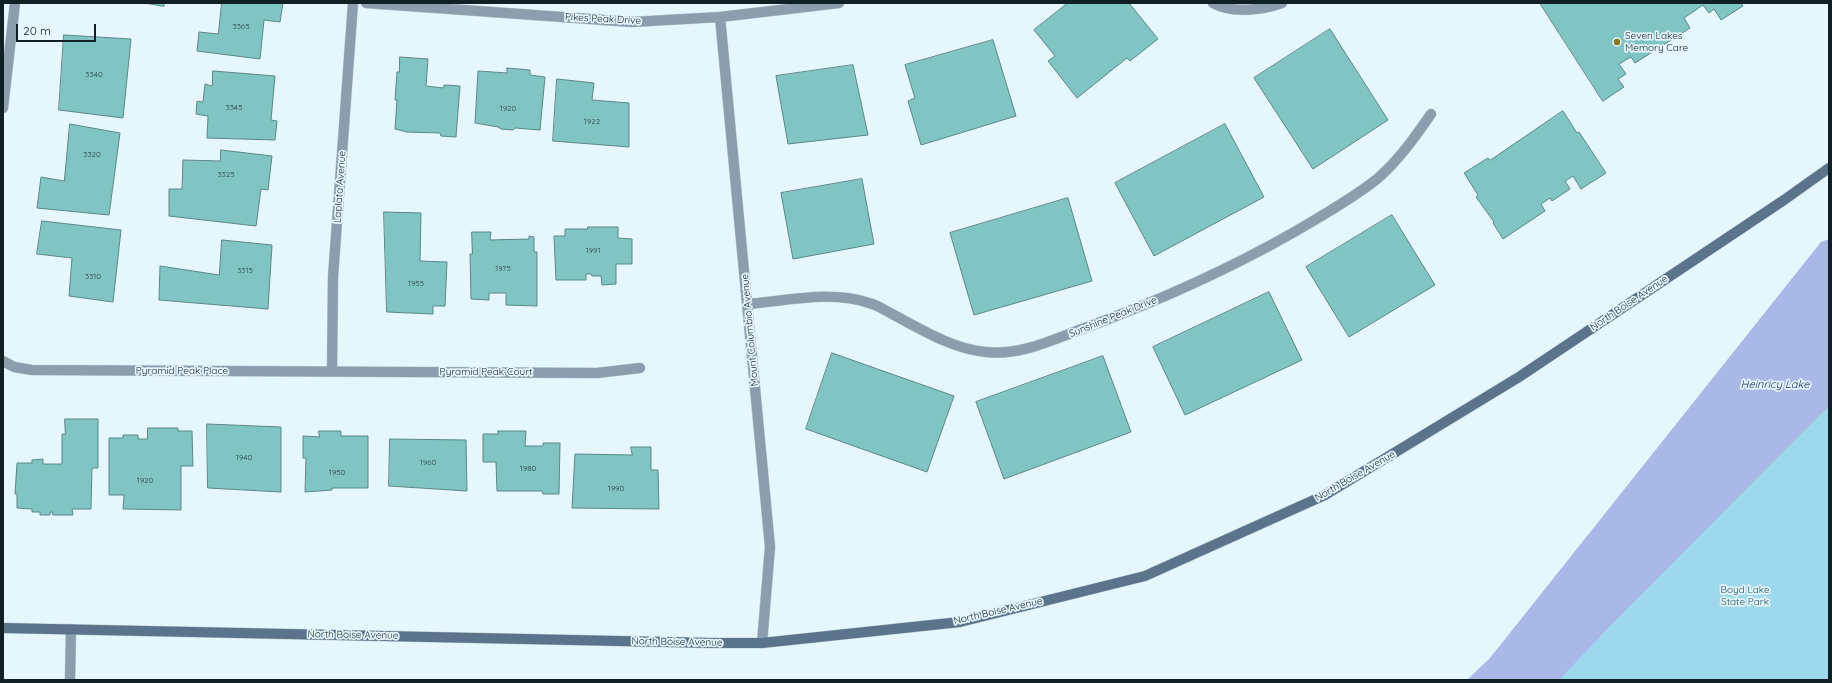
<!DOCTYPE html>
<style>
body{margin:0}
#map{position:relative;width:1832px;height:683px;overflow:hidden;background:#e5f6fc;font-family:Quicksand,sans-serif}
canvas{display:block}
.frame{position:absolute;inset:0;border:4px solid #102025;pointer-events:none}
.scale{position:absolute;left:16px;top:24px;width:80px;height:18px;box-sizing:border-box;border:2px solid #102025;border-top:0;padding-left:5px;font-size:12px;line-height:14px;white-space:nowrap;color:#102025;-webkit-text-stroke:3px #e5f6fc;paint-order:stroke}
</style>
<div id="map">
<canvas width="1832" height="683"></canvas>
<div class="frame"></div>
<div class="scale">20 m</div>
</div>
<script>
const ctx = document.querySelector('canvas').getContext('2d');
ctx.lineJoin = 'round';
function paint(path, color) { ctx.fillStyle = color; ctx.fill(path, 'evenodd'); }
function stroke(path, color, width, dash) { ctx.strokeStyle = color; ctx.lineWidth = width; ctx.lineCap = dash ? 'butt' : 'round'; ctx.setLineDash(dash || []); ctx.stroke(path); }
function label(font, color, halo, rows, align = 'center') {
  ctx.font = font + ' Quicksand,sans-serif'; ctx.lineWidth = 3.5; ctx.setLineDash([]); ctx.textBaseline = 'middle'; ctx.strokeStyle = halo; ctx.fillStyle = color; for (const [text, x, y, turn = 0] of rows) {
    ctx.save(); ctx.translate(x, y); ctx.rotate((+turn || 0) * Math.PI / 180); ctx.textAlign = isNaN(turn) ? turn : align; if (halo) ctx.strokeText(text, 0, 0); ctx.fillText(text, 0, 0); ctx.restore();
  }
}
const green = new Path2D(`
 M1829,381V680H1552Z`);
const water = new Path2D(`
 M1829,239V406L1607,629L1559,680H1467L1490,658L1821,242Z`);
const building = new Path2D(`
 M145,3H164V6Z
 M222,3H283L280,22L264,20L260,59L197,51L199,32L218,34Z
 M1068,3H1129L1158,39L1130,61L1127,58L1077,98L1048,61L1055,56L1034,30Z
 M1540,3H1741L1743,6L1721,20L1714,9L1709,13L1703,5L1684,18L1690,28L1635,63L1631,57L1619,64L1626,74L1618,79L1624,87L1603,101Z
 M1330,29L1388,120L1313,169L1254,78Z
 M64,35L131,39L123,118L59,110Z
 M993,40L1016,116L921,145L908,101L915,98L905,65Z
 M400,57L428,59L426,86L444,88V85L460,86L456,137L441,136L440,133L407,132L395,129L397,100H395L397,72H399Z
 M853,65L868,135L788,144L776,76Z
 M507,68L530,70V75L545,77L540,130L515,128L513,130L501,129L498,127L475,123L478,71L507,73Z
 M213,71L275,76L271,120L277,121L275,140L207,138L208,116L196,114L197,101L203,102L205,84L212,86Z
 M557,79L594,83L592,100L629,103V147L553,141Z
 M1563,111L1577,133L1579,132L1606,173L1581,189L1573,176L1565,181L1570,189L1552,201L1550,198L1541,204L1545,211L1503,239L1493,223L1494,222L1476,197L1478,195L1464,173L1488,158L1490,160Z
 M70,124L120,133L109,215L37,208L41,177L64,181Z
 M1225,124L1264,197L1154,256L1115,183Z
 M221,150L272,156L268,190L261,189L256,226L169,216V189H182L183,160L220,161Z
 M862,179L874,244L793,259L781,193Z
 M1068,198L1092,281L974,315L950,233Z
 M384,212L421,213L420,261L447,262L445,306H433V314L387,312Z
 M1392,215L1435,285L1349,337L1306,267Z
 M42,221L121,230L113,302L69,296L72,258L37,254Z
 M588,227H618V238L632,239V264H616V284L602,285L601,276H592L591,274H586V280H556L554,236H565V229H587Z
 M472,232H491L490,240L529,239V236L534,237V252H537V306L506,305V293H489V300L471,299L470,254H472Z
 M222,240L272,245L268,309L159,300L160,266L219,275Z
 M1269,292L1302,360L1185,415L1153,347Z
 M832,353L954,396L927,472L806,429Z
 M1103,356L1131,432L1004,479L976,402Z
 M65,419H98V468H92L91,509H72L73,515H53L52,512H50V515H40V512H32V509L17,508V494H15L17,463H32V460L43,459V464H62V434H65Z
 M207,424L281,427V492L208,488Z
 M148,428H178V431H192L193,466H181V510L123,509L124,495H109V438H123V435H138V439H147Z
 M319,431H341V436H368V488H332V490L305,492L306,458H303V436L319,437Z
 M498,431H526L525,446H543V443H560L559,494H543L542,491H497L496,462H483V434H498Z
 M390,439L466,440L467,491L389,486Z
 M631,447H651V470H658L659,509L572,508L575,454L632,455Z`);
const lane = new Path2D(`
 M1213,3C1233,14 1262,10 1282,3`);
const street = new Path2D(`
 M366,3L632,22L720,17L839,3
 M720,17L770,547L762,643
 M3,108L15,3
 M747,304C786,301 831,290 869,303C878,305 886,311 894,315C922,330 953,349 986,352C1019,356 1052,340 1082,329C1156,302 1228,270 1296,231C1323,215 1352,199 1377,179C1399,160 1415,137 1431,114
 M3,361L14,367L32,370L597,373L640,368
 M332,372L333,277L353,3
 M70,680L71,629`);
const secondary = new Path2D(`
 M3,628L714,643H762L960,622L1145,576L1325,495L1519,377L1784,200L1829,168`);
const markers = [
 [1617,42,4,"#8b771c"]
];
const numberNames = [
 ["3365",241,27],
 ["3340",94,75],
 ["3345",234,108],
 ["1920",508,109],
 ["1922",592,122],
 ["3320",92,155],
 ["3325",226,175],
 ["1991",593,251],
 ["1975",503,269],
 ["3315",245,271],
 ["3310",93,277],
 ["1955",416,284],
 ["1940",244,458],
 ["1960",428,463],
 ["1980",528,469],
 ["1950",337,473],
 ["1920",145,481],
 ["1990",616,489]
];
const streetNames = [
 ["Pikes Peak Drive",603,19,3],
 ["Laplata Avenue",340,187,-86],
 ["North Boise Avenue",1629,303,-34],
 ["Sunshine Peak Drive",1113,317,-22],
 ["Mount Columbia Avenue",750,330,-95],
 ["Pyramid Peak Place",182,371],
 ["Pyramid Peak Court",486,372],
 ["North Boise Avenue",1355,476,-30],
 ["North Boise Avenue",998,611,-13],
 ["North Boise Avenue",353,635,1],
 ["North Boise Avenue",677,642,1]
];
const poiNames = [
 ["Seven Lakes",1625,36],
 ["Memory Care",1625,48]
];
const parkNames = [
 ["Boyd Lake",1745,590],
 ["State Park",1745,602]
];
const waterNames = [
 ["Heinricy Lake",1775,385]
];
paint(green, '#9dd8ec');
paint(water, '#a9b8e7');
paint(building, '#80c4c4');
stroke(building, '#5c8787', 1);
stroke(lane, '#bfcfd5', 11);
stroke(street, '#bfcfd5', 11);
stroke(secondary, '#bfcfd5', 11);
stroke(lane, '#8c9dad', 10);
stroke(street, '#8c9dad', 10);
stroke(secondary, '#5a748b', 10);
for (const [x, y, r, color] of markers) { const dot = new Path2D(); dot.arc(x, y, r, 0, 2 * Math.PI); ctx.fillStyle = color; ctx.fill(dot); stroke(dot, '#e5f6fc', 1.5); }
label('8px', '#2c494d', null, numberNames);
label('10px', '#102025', '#e5f6fc', streetNames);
label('10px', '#102025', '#e5f6fc', poiNames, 'left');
label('10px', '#1a4e5d', '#e5f6fc', parkNames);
label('italic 11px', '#202b63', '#e5f6fc', waterNames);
</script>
